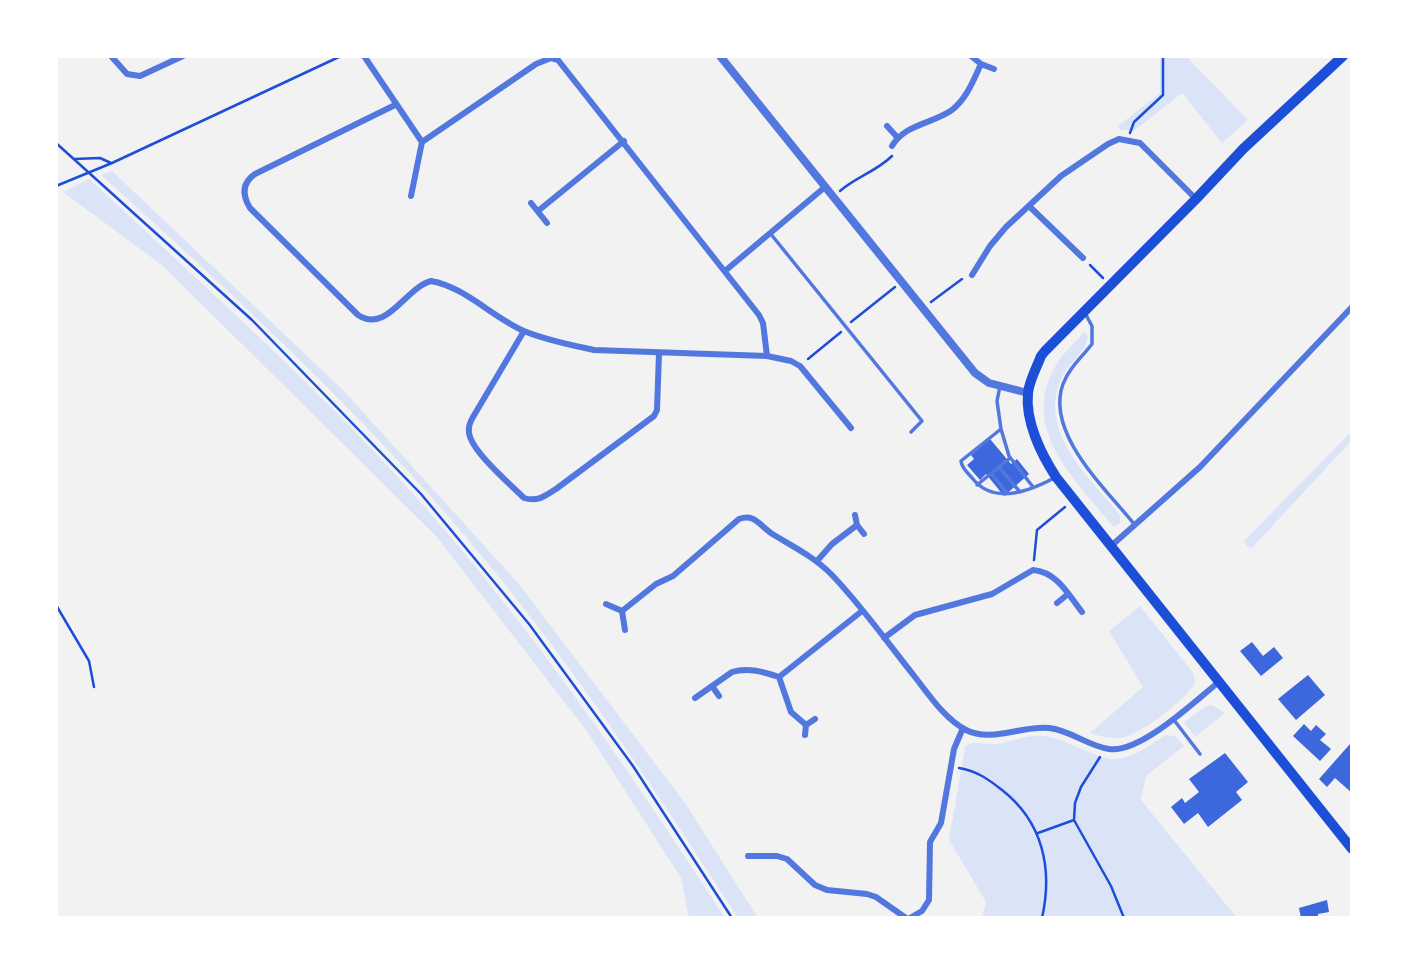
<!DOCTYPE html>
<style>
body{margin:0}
#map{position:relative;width:1408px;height:974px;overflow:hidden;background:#f2f2f2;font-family:Raleway,sans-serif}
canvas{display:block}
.frame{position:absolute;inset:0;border:58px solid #fff;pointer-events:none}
</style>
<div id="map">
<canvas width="1408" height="974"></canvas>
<div class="frame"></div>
</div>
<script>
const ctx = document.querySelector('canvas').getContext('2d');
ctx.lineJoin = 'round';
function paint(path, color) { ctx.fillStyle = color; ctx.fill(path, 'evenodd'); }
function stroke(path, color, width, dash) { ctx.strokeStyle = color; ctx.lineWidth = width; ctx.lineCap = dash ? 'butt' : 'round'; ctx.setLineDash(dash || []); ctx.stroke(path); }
const green = new Path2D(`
 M1160,56H1186L1248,120L1222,143L1182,93L1134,131L1120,130L1118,126L1160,93Z
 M112,171L343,390L519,584L685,803L758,918H738C642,769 543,620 423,488C322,376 213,276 101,175Z
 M89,179C200,282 314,383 415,496C532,627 630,772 725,918H689L681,878L586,730L436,536L163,266L63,192Z
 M1084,332L1088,336C1086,353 1069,362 1062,377C1036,430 1089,477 1120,515V523L1114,527C1077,482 1018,429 1056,365C1063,353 1075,343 1084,332Z
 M1352,431V440L1251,549L1243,542Z
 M1140,606L1194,674L1195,682C1188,699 1146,729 1128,736C1115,740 1103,737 1090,733L1143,687L1109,631Z
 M1212,705L1225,713L1195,737L1184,722L1206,706Z
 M1166,735L1175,736L1184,746L1146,776L1141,800L1237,918H982L986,902L949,840L965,747C975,739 984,746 996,744C1012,742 1027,734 1044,736C1068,739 1098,761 1117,759C1135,757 1152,744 1166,735Z`);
const building = new Path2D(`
 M990,439L1011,464L1017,459L1029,474L1004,496L986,474L980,480L967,465L974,459L971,455Z
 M1252,642L1263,656L1274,647L1283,658L1261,676L1240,651Z
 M1308,675L1325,695L1296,720L1278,699Z
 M1304,724L1311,731L1316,725L1326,734L1320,740L1331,749L1320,761L1293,736Z
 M1350,744L1352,746V793L1335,778L1327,787L1319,779Z
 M1225,753L1248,782L1236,792L1242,800L1208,827L1198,813L1184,824L1171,807L1182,798L1185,803L1199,792L1189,779Z
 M1327,900L1329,912L1318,914V918H1301L1299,908Z`);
const path = new Path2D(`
 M1130,133L1134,122L1163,95V56
 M56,143L252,320L421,494L529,624L633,766L732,918
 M74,159L100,158L111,163
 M56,186L112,163L341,56
 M840,191C856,177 877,171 892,156
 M1090,265L1103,278
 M931,302L962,279
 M851,322L895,287
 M808,359L841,332
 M1034,560L1037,530L1065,507
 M56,605L89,661L94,687
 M1100,757L1081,787L1075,803L1074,820L1111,886L1124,918
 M959,768C977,771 988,779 1002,790C1043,822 1053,869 1042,918
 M1038,833L1074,820`);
const service = new Path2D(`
 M770,233L922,421L911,432
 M1086,315L1092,326V344C1082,357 1069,368 1063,384C1045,433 1106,489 1134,524
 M1000,386L997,401L1001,429L961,461C962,469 968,473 973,479C994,505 1030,491 1054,478
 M1001,429L1009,456L1033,487
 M999,467L1020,492
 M991,473L1007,493
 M977,485L1010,458
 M1174,720L1200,754`);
const minor = new Path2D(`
 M111,56L127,74L140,76L183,56
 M364,56L422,142
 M971,56L981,64L994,69
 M395,105L255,174C242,183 242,195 250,208L358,315C387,334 405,288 431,281C465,287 492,317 524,331C545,340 571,345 594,350L767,356L791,361L800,366L851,428
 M887,126L897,137
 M422,142L536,64L551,58L558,60L759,315L763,323L767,356
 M892,146C905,124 932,124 952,110C967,98 973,81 981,64
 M411,196L422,142
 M531,203L547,223
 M1029,206L1083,258
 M538,211L624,141
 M725,271L825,187
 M972,275L990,246L1006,227L1061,176L1108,144L1119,139L1140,143L1196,199
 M524,331L473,417C470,422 468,427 469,433C472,452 510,484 524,498C537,502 544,497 556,489L654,416L657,410L659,353
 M855,515L857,525L864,534
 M1111,546L1200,467L1352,307
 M817,561L832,544L857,525
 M1057,603L1068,594
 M606,604L622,611L625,630
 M622,611L656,584L673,576L739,519C756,513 760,527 774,535C794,547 814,557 831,574C861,605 887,642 915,677C929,695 945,719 966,730C992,743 1022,725 1049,728C1070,730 1088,746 1109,749C1140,754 1195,701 1220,681
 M884,638L915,615L992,594L1033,570C1057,572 1068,594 1082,612
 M779,677L791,712L806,725
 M712,686L719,696
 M695,698L732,672C748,667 764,672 779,677L862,611
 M805,735L806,725L815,719
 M748,856H777L787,859L815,885L827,890L867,894L876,897L906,918
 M910,918L922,911L929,900L930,842L941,823L954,749L963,728`);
const tertiary = new Path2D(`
 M720,56L975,373L989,383L1028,393`);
const primary = new Path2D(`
 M1343,56L1243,149L1196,199L1045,351L1041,356C1037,367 1029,381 1028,393C1025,421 1041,454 1056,477L1352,849`);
paint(green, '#dbe4f7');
paint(building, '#3d67dc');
stroke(path, '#1d4ed8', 2.5);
stroke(service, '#5277de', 3.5);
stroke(minor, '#5277de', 6);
stroke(tertiary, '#5277de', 8);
stroke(primary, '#1d4ed8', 10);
</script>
